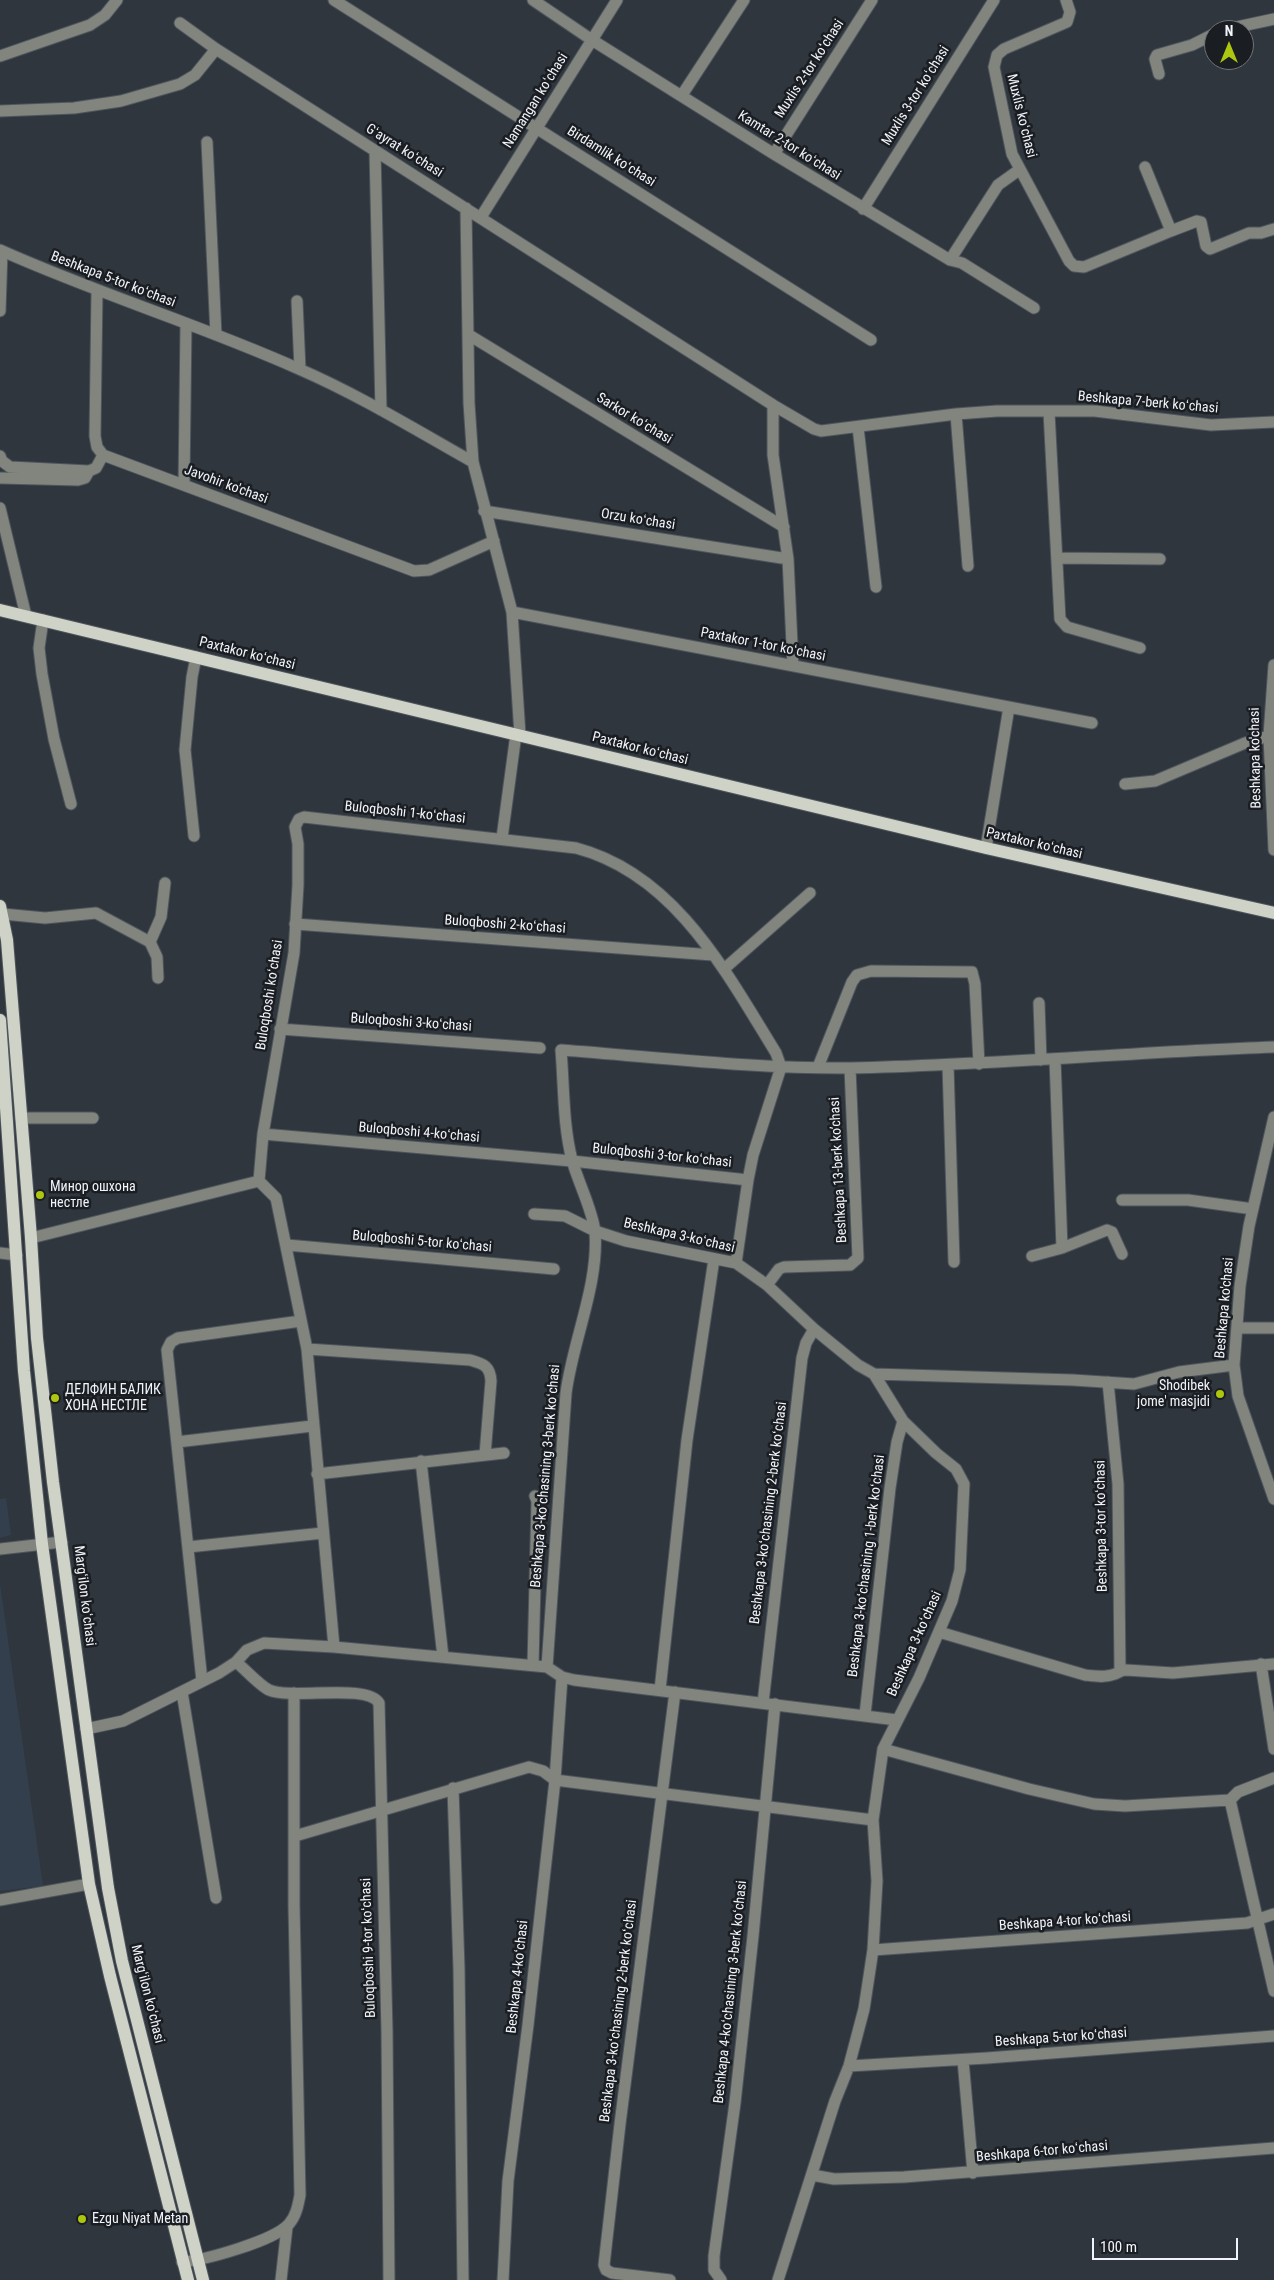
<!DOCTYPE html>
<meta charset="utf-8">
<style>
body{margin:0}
#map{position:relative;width:1274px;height:2280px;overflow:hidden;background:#2f363e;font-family:"Roboto Condensed",sans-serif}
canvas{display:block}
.north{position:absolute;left:1204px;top:20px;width:50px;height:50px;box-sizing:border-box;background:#1a1d21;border:1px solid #707378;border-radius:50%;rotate:0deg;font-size:14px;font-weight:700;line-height:20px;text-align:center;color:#f1f5fb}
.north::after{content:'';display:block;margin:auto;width:18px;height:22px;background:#adc60f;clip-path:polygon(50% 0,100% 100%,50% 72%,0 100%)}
.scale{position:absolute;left:1092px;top:2238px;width:146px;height:22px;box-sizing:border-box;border:2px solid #f1f5fb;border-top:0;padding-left:6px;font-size:15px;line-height:18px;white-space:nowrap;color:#f1f5fb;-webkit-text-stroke:4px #1a1d21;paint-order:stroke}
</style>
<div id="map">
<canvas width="1274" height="2280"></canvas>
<div class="north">N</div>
<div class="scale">100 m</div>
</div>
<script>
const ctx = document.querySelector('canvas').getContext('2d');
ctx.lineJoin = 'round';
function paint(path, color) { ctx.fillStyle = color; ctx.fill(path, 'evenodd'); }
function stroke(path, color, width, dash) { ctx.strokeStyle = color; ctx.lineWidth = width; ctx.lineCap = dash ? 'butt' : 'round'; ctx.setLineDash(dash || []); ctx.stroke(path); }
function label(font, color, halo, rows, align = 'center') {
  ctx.font = font + ' "Roboto Condensed",sans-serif'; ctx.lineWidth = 5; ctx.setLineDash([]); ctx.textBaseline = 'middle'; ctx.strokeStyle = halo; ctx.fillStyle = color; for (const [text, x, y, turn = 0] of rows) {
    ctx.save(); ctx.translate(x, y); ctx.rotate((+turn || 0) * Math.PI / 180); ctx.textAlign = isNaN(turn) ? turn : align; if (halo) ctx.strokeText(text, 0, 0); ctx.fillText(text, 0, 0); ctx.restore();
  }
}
const built = new Path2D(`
 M6,1498L11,1535L0,1538V1499Z
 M0,1584L43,1886L0,1891Z`);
const minor = new Path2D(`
 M334,0L871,340
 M533,0L592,40L774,154L950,260L962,263L1034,308
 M1066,0L1070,12L1067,22L1004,49L997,55L994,67L1012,154L1069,261L1074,266L1084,267L1171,231L1145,167
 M180,23L216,49
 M1223,30L1274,19
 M0,56L90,25L105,15L117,0
 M1159,74L1155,59L1157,55L1192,45L1214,34
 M682,95L744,0
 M0,111L74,108L121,101L180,84L195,75L216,49L773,405L814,429L821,431L956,414L997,411H1095L1211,425L1274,422
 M207,142L216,335
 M375,151L381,410
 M774,154L872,0
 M466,208L469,403L473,462L512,612L520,735
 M863,209L994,0
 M481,217L617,0
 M1171,231L1197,221L1201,222L1206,246L1210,249L1249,233H1261L1274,229
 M0,250C98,294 201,325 299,369C359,395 416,430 473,462
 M950,260L998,185L1019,170
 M97,290L95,436L97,447L103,455L414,571L429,570L494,541
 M297,301L300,369
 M0,311L2,251
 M469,335L784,527
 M773,405V455L788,559L793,666
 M1049,412L1060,619L1067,627L1140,648
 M956,414L968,566
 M858,427L876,587
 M0,456L2,461L10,467L89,471L96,468L103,455
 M0,478L78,480L85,478L89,471
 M184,485L186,324
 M0,508L26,616
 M484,511L788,559
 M1057,558L1160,559
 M512,612L1092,723
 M43,620L39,648L42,674L54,739L71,804
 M1274,665L1269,736L1274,850
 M1125,784L1155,781L1245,743L1269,736
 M194,836L185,750L192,677L196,657
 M502,838L516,734
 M986,848L1009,707
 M3,914L45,918L96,913L150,942L157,957L158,978
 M295,924L713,955
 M150,942L161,917L165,883
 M724,969L810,893
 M1039,1003L1041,1060
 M280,1029L540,1048
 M1055,1059L1062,1248
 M948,1065L954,1262
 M818,1067L852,982L857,975L871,971L972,972L975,984L979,1064
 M1274,1117L1249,1226L1240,1286L1234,1365L1238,1396L1274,1499
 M21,1118H93
 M263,1134L572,1161L748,1180
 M259,1181L263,1134L294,953L298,885V844L295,827L299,819L304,817L576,848C675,874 726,972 776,1053L781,1067L753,1155L748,1180L736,1263
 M259,1181L276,1198L307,1349L334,1647
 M1122,1200H1188L1253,1209
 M534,1214L565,1216L595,1231L626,1241L736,1263L767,1285L814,1329L858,1365L874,1374L903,1421L936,1453L956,1469L964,1484L960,1570L952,1601L919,1678L883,1749L873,1820L877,1881L873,1950L864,2009L849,2066L835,2101L778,2280
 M31,1238L259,1181
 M287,1245L554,1269
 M0,1253L17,1255
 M1032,1256L1062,1248L1107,1230L1112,1232L1122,1254
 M767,1285L779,1269L784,1267L850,1265L858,1258L850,1068
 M1237,1328H1274
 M307,1349L470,1360C484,1364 490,1366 491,1381L485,1455
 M874,1374L1073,1380L1134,1384L1179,1372L1234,1365
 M1108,1382L1118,1484L1120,1670
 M177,1442L312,1426
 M421,1461L443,1657
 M317,1474L504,1453
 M188,1547L323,1533
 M0,1549L62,1542
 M939,1632L1085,1675C1094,1676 1105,1678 1115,1674C1120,1672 1121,1670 1126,1670L1173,1673L1274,1664
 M236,1662C245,1669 259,1685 269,1690C292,1700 367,1683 379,1703L387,2031L389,2280
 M1261,1664L1274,1749
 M533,1665L537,1501L535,1496
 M547,1667L566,1393C573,1340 599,1284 595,1232C593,1211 578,1182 572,1160C563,1125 564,1086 561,1050C657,1057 755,1069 851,1068C993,1065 1133,1052 1274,1047
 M202,1681L167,1350L171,1342L178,1338L301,1321
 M660,1690L687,1440L714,1259
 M182,1692L216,1898
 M763,1703L802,1358L806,1343L814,1329
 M865,1715L890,1488L897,1442L903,1421
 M86,1729L123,1721L219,1673L236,1662L247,1650L264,1643L334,1647L547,1667L562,1677L574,1680L897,1720
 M883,1749L1029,1789L1094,1804L1125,1806L1230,1800L1238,1792L1274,1778
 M453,1788L459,1969L463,2280
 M1230,1800L1274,1991
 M295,1836L529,1767L543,1771L555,1780L873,1820
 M0,1900L89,1884
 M873,1950L1247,1923L1274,1914
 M963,2060L973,2173
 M849,2066L987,2058L1274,2036
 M812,2175L834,2179L904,2177L1274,2148
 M182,2262C205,2260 274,2241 289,2224C296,2216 298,2206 300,2195L294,1906V1693
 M281,2280L287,2227
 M503,2280L508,2181L528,2025L555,1780L562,1677
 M670,2280L612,2273L606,2270L604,2265L620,2124L675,1692
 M721,2280L714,2270V2256L735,2103L753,1936L775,1704`);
const major = new Path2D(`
 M0,610L986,848L1274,913
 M0,906L7,940L31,1238L37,1338L53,1482L108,1888L122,1961L203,2280
 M0,1020L24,1371L42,1544L89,1884L110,1976L188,2280`);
const markers = [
 [40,1195,5,"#adc60f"],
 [1220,1394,5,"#adc60f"],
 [55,1398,5,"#adc60f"],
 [82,2219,5,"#adc60f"]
];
const streetNames = [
 ["Muxlis 2-tor koʻchasi",810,69,-57],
 ["Muxlis 3-tor koʻchasi",916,96,-58],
 ["Namangan koʻchasi",536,101,-58],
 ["Muxlis koʻchasi",1021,116,76],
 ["Kamtar 2-tor koʻchasi",789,146,32],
 ["Gʻayrat koʻchasi",404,151,32],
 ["Birdamlik koʻchasi",611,157,32],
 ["Beshkapa 5-tor koʻchasi",113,280,21],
 ["Beshkapa 7-berk koʻchasi",1148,403,5],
 ["Sarkor koʻchasi",634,419,31],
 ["Javohir ko'chasi",226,485,20],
 ["Orzu koʻchasi",638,520,9],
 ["Paxtakor 1-tor koʻchasi",763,645,11],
 ["Paxtakor koʻchasi",247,654,14],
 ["Paxtakor koʻchasi",640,749,14],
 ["Beshkapa ko'chasi",1256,758,-91],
 ["Buloqboshi 1-koʻchasi",405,813,6],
 ["Paxtakor koʻchasi",1034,844,13],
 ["Buloqboshi 2-koʻchasi",505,925,4],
 ["Buloqboshi koʻchasi",270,995,-81],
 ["Buloqboshi 3-koʻchasi",411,1023,4],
 ["Buloqboshi 4-koʻchasi",419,1133,5],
 ["Buloqboshi 3-tor koʻchasi",662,1156,6],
 ["Beshkapa 13-berk koʼchasi",839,1170,-93],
 ["Beshkapa 3-koʻchasi",679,1236,13],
 ["Buloqboshi 5-tor koʻchasi",422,1242,5],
 ["Beshkapa ko'chasi",1225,1308,-85],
 ["Beshkapa 3-koʻchasining 3-berk koʻchasi",546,1476,-85],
 ["Beshkapa 3-koʻchasining 2-berk koʻchasi",769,1513,-83],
 ["Beshkapa 3-tor koʻchasi",1102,1526,-91],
 ["Beshkapa 3-koʻchasining 1-berk koʻchasi",867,1566,-83],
 ["Margʻilon koʻchasi",84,1596,83],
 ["Beshkapa 3-koʻchasi",915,1644,-66],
 ["Beshkapa 4-tor koʻchasi",1065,1922,-4],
 ["Buloqboshi 9-tor koʻchasi",369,1948,-92],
 ["Beshkapa 4-koʻchasi",518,1977,-84],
 ["Beshkapa 4-koʻchasining 3-berk koʻchasi",731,1992,-84],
 ["Margʻilon koʻchasi",147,1994,76],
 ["Beshkapa 3-koʻchasining 2-berk koʻchasi",619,2011,-83],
 ["Beshkapa 5-tor koʻchasi",1061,2038,-4],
 ["Beshkapa 6-tor koʻchasi",1042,2152,-5]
];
const poiNames = [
 ["Минор ошхона",50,1187],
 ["нестле",50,1203],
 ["Shodibek",1210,1386,"right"],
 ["jome' masjidi",1210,1402,"right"],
 ["ДЕЛФИН БАЛИК",65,1390],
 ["ХОНА НЕСТЛЕ",65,1406],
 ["Ezgu Niyat Metan",92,2219]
];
paint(built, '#333f4c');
stroke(minor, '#4e555c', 13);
stroke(major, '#4e555c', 14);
stroke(minor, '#82847e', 11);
stroke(major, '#cfd2c7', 12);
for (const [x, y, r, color] of markers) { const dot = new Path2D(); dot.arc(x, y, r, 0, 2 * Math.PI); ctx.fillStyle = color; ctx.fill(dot); stroke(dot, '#1a1d21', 2); }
label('14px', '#f1f5fb', '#1a1d21', streetNames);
label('14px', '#f1f5fb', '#1a1d21', poiNames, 'left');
</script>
